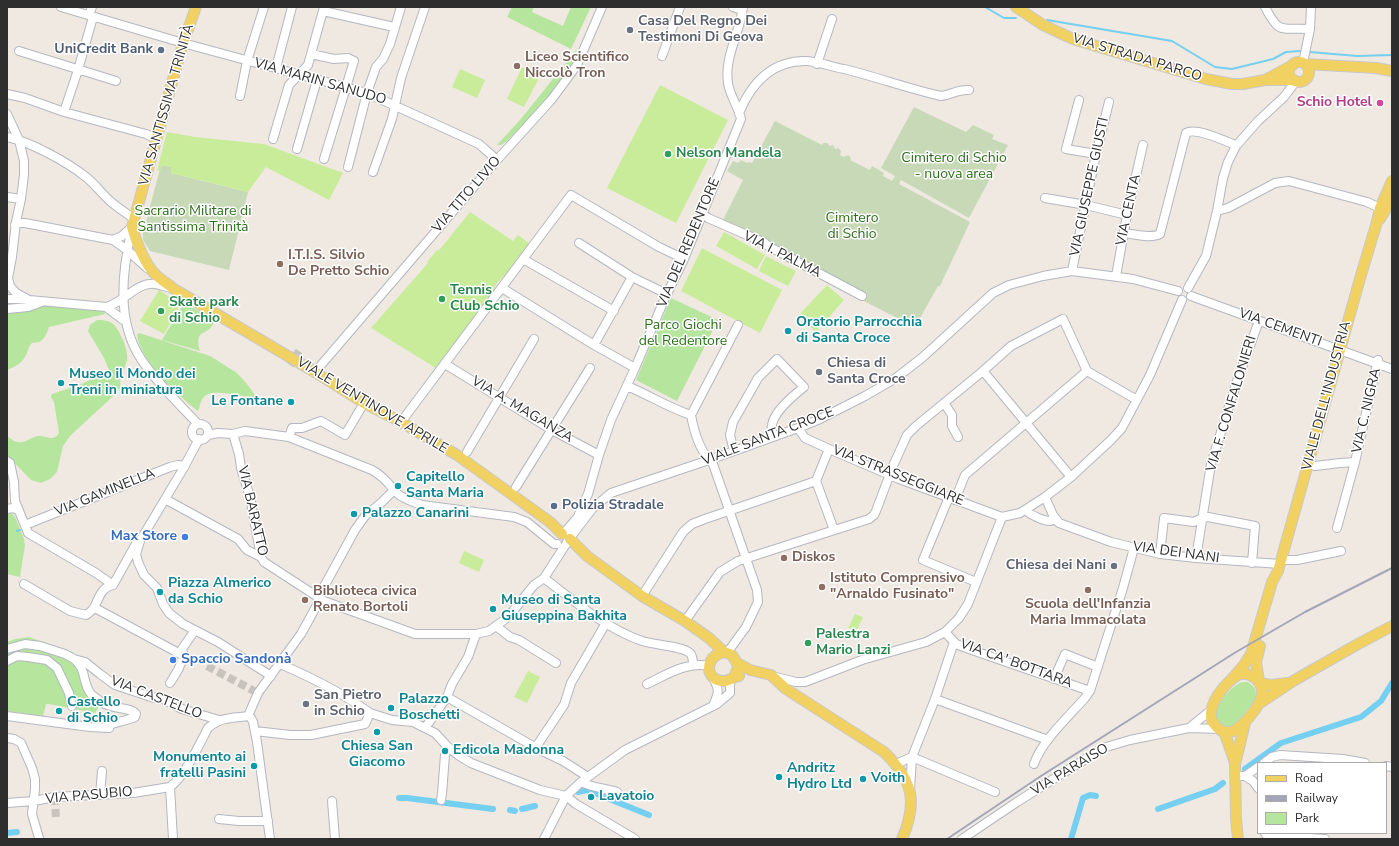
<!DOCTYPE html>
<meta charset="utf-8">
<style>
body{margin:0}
#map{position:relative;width:1399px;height:846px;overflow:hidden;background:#efe9e1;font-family:"Nunito Sans",sans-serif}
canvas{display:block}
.frame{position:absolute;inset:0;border:8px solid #2e2e2e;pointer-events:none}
.legend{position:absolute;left:1257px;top:762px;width:130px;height:72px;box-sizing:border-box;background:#fff;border:1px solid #ababab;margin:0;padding:5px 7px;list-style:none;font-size:12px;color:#2e2e2e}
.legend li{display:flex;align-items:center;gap:8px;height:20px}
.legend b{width:20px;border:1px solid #ababab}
</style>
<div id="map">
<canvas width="1399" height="846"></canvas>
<div class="frame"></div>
<ul class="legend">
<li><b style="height:5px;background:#f2d163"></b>Road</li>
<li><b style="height:5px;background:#a3a6b8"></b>Railway</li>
<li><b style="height:11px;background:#b6e59e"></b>Park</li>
</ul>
</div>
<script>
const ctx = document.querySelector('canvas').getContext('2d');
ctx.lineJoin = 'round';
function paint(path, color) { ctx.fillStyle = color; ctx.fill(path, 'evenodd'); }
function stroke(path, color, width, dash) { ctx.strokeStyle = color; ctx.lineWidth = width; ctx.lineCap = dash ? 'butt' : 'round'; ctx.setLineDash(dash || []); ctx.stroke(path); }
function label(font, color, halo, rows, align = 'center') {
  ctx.font = font + ' "Nunito Sans",sans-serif'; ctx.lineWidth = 3; ctx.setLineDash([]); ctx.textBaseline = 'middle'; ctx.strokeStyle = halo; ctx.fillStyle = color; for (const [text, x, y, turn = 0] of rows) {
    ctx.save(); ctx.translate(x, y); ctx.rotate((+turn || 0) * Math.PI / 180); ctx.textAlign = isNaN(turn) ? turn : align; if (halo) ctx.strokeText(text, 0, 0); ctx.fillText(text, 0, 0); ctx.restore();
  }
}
const green = new Path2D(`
 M512,7H534L532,12L563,26L571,7H591L571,49L507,17Z
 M577,49C570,82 530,117 507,141L501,145H497L520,120Z
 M671,298L718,320L677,401L636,380Z
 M7,303L38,304L104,309L105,314L49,327C47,333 45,339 39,342C38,342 33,343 32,343C28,346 28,353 25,357C21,364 14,367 7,370Z
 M184,303L213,319L214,322C209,337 193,327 200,351L162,340Z
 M97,320C102,320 107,320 112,323C119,328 129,351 127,360C125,369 118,378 121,387L111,398L70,436L63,446L57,472L50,479L41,483L31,480L7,455V436C10,438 14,442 18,442C25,444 32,436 39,436C47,436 54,442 59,433L54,402L51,397L52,394L82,384L109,370L104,358L88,331L90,325Z
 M139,333L210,356L237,373L247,384L258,399C247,397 212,388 205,396C201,399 200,406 198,411C177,395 141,362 137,335Z
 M7,512L12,514L15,517L24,539L25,545L20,577L7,574Z
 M29,637L73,652L86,684L100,705L95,713L49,704H46L43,716L7,711V642L15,639Z
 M1243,682H1248L1255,688C1258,698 1253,703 1247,710C1244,714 1242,719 1238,723C1230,731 1216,726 1216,714C1217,703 1233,684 1243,682Z`);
const cemetery = new Path2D(`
 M914,107L966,132L973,125L994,135L992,139L1008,145L969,218L901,180L899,184L970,222L940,286H938L915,327L779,258L773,254V252L720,226L743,180L727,171L733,161L738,163L741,160L747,163L749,162L752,163L775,121L822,145L823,143H827L830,146L833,145L835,149L838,148L841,151L840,155L844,157L848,155L851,158L850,160L870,170L872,166L884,173L883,176L892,181L895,176L881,168Z
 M161,165L172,167L171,173L248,192L229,270L150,251L143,240V233Z`);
const pitch = new Path2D(`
 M522,67L540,76L524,107L507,99Z
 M460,69L485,80L477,98L452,87Z
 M660,85L728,120L676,223L607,188Z
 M167,132L195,137L264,144L343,173L329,200L266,167L248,192L171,173V167L162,165L160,171L157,170Z
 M470,212L513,241L518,235L533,246L497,283L493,291L439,370L371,328L428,263L427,262L437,250L438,251L441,248Z
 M724,232L765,255L757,269L716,246Z
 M702,248L782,290L760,333L681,291Z
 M766,256L796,271L788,286L759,271Z
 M827,285L844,300L816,332L798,316Z
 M159,290L181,304L164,334L140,321Z
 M464,551L484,560L479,572L459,563Z
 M855,614L863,617L856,632L848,628Z
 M528,671L540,677L527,703L514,697Z`);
const stream = new Path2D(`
 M985,7L1004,18H1016
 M1047,20L1172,41L1215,67L1232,69L1273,59L1286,52L1300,51
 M1310,52L1357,56L1392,55
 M17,531L20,530`);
const canal = new Path2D(`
 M1245,769L1281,743L1361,717L1381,701L1392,683
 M578,792L586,790L592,792L649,815
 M399,798H407L493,809
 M522,809L535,806
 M1158,809L1215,789L1223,783
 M510,810L515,811
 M7,833L17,832
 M1071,839L1083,798L1090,795L1096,796`);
const minorTunnel = new Path2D(`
 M290,365L299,351
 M207,666L258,693
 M55,797L56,821`);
const minor = new Path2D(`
 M61,7L183,43L367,93L479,144L497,160
 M733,7L742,10
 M1265,7C1280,36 1281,27 1310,29
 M323,11L394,27
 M89,15L92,7
 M19,51L116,81
 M311,54L334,59L348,58L354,61L324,159
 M662,56L680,7
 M1303,63L1310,29L1311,7
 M817,64L832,19
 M276,68L292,7
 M7,94L25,98L64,112L146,134L157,139
 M240,96L247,61L264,7
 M1079,100L1066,149L1096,154
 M64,112L78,70L93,17
 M739,113C751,84 771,61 805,61C817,61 832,67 844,69C877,77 909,89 941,96C951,95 958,89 969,90
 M7,114L19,140L24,161V175L21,199L16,222L12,257L8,278L10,286L16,293L29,300L106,307C125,302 136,282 155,284C161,285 166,287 171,288
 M7,137C31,142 67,162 86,177C95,184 101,193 110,201C117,207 126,213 134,219
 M273,139L289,85L308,65L324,7
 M297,149L317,80
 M348,167L367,93L376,67L383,59L390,44L401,7
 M373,172L392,119L401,78L425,7
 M7,197L21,199
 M1045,198L1086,205L1127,215
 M1217,211L1228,208L1275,183L1289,181L1367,202L1380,208
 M703,214L708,218L765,243L768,246L862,296
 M15,225L18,223H25L113,240L127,250L147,268
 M132,228C122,271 116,321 141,359C157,383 179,404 198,424
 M1124,233C1134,234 1150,239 1160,234L1186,133C1195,127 1223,140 1233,144L1236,146
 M113,240L122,236L132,227
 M579,243L632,277L667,294
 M523,259L614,311
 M1072,271L1096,154L1109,102
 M1116,276L1127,215L1143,145
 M502,288L594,345L635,368
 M1188,288L1206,256L1217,211L1223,178L1228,162L1236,146L1258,121L1284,97L1296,81
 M1191,296L1392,369
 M7,299H26
 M106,307L126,322
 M7,309L28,307L42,302
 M594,345L632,277
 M445,364L552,430L599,455
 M983,371L1071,477
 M315,372L497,160L552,99L577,65L602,7
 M627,386C649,395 669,408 691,415
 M944,403L952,415V426L958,437
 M691,415C694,432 700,452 713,464L757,590L758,602L746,627L727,653
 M691,415L738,325
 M401,422L571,195L659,247L684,259
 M192 432a8 8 0 1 1 16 0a8 8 0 1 1-16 0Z
 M798,428L805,438L829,449L899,479L1002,517
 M233,434L239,454L241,468L250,497L261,557L264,562L324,601L415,634H476L489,631L504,620L513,611L534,585L544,578L568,541
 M208,435L218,433L233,434L245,431L289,437L372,470C385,477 389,485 398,494C405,500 414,502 422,505L514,517L527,522L554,544H557
 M289,437L292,428H302L321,421L345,435L364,403
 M199,439L183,469L140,541L136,554L138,562L144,575L157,588L163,604L169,613L183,624L218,642L271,676
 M829,449L816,481L834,530
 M734,451L730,435L733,422L758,378L777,359L804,387C794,395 774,411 772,425C771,429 772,433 773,437
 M467,452L534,339
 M7,461L10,463L14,482L15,501L28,533L96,573L113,585
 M1315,466L1340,463L1355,462
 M516,487L590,368
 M949,497L923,560L976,582
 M1045,497L1053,515L1059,523L1111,542L1160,554L1196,558L1280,564
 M165,499L238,539L247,550L261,557
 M955,500L965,475L1087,371
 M7,509L13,508L18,510
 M1025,510C1031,515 1049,525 1055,519
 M579,514L588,494L599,455L611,420L635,368L665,298L684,259L741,119C738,106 730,96 728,83C724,57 740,33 743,7
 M1002,517L1020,513L1045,497L1071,477L1111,440L1122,428L1150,375L1182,300
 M25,525L170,467L178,465L185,466
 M1337,528L1355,462L1378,360
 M564,533L583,511
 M570,538L592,509L611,493L709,460L798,428L820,419L865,396L896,378L923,357L993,293L1009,285L1043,276L1072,271L1133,279L1178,291
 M1160,554L1164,518L1194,522L1202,518L1208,517L1255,526L1252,563
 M1196,558L1211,464L1237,381L1259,321
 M1281,560H1297L1341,551
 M544,578C574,601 605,628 642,641C654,645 682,646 690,653C693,656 693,661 693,665
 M24,584L70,611L86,615C89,613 93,610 95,606C99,597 102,587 113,585
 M113,585L137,542
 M642,596L683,532L692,524L705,519L816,481
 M95,608L184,656
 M685,621L720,572L738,561L869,519L874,515L876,511L893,466L907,435L916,426L983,371L1011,346L1063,319L1087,371L1137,400
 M496,626L510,637L519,640L556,663
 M945,632L956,644L969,649L1090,691
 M7,649L25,644L40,646L65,654L74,659L85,662L100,674L115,685L151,697L163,699L182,709L219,720
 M75,660C87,670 82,683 91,694C94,697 98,699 101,702C111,710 130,706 136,714L135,717C126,721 115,722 105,727
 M7,661L17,656L28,657L47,660L57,668L69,693L72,706
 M280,664C313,678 341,692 370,713
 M712,676C720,690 719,692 713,706
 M772,676L796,682H805L862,660L926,642L945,632L959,618L968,604L1002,517
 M1054,679L1065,654L1098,667
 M170,683L178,670L184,656L182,649L195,630
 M647,684C666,675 687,661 709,666
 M447,697L540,750L563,761L588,777
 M935,699L1048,740
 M7,716L90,727L109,728
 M248,716L258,693L301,634L317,605L320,594L355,530L365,516L382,502L395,489
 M248,716L251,718L253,722L257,742L270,839
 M425,728L447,697L452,684L468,657L476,634
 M1189,728L1211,710
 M255,731L290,735H311L365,724L370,713L392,720L413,722L435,733L448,747L458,755L471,763L540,790L566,796L576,804L635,839
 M7,738L14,739L21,743L32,768L35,779V789L32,814L39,838
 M536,747L564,705L571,683L606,623
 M1264,763L1272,757L1280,755L1343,759L1365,763
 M896,764L912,757L935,699L954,642
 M1034,764C1041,742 1069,716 1085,698L1090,691L1123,588L1134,548
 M1386,766L1392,767
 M1235,776H1245L1258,767
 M1245,776L1253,781L1258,788
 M581,782C593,788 605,788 617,792
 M170,787C185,776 199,745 208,728C220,717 233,718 248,716
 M170,787L173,839
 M910,790L912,757L995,792
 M100,795L102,771
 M441,800L442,794L445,755L448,747
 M332,801L335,839
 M7,803L34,801L55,797L133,793L170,787
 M219,819L239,821H268
 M1265,833L1266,835L1325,839
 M544,839L566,796L581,782L625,750L717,704L730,693V680
 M962,839L1017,802L1103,748L1130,740L1189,728L1220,729`);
const major = new Path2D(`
 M196,7L183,43L132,227C136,242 145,265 156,275C161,280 168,284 174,289L315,372L364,403L401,422L457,455L550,522L562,534
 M1016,7L1043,25L1073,39L1206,79L1232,84H1243L1265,80H1294
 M1289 72a10 10 0 1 1 20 0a10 10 0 1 1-20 0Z
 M1305,64L1376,68L1392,71
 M1267,79L1293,65
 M1380,219L1392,199
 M570,539L587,556L642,596L685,621L709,638L724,652L732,655L737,663L738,668L734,677
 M724,652C704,656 704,681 724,681C729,681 733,677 739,676
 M737,663L750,670L771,675L786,689L884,752C913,780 918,802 902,839
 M1240,674C1245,673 1250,674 1255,678C1269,689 1260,704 1251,715C1241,727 1228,742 1214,724C1203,709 1226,680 1240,674Z
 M1232,679L1244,665L1251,654L1272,582L1278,571L1361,275L1377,222L1380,208L1392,181
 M1259,681L1256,662L1260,646
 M1260,683L1271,685L1287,683
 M1260,703L1293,681L1358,644L1392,626
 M1224,731L1235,763
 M1238,839L1236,819L1235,764L1245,723`);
const rail = new Path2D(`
 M947,839L1041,776L1236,652L1305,612L1392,568`);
const markers = [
 [630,30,4,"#6b7280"],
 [161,50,4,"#5c6f8a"],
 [517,66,4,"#8d6e63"],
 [1380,103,4,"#d1479c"],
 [668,154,4,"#2e9e5b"],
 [280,264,4,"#8d6e63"],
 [442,299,4,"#2e9e5b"],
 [161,311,4,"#2e9e5b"],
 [788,331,4,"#0f9aa8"],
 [819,372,4,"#6b7280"],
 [61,383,4,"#0f9aa8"],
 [291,402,4,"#0f9aa8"],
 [398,486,4,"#0f9aa8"],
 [554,506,4,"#5c6f8a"],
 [354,514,4,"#0f9aa8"],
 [185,537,4,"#3f7fe0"],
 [784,558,4,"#8d6e63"],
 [1114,566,4,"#6b7280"],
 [822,587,4,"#8d6e63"],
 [1088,590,4,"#8d6e63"],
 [160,592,4,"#0f9aa8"],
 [305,600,4,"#8d6e63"],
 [493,609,4,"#0f9aa8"],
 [808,643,4,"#2e9e5b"],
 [173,660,4,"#3f7fe0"],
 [306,704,4,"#6b7280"],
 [391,708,4,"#0f9aa8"],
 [59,711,4,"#0f9aa8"],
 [377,732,4,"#0f9aa8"],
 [445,751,4,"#0f9aa8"],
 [254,766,4,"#0f9aa8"],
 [779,777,4,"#0f9aa8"],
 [863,779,4,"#0f9aa8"],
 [591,797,4,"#0f9aa8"]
];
const worshipNames = [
 ["Casa Del Regno Dei",638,22],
 ["Testimoni Di Geova",638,38],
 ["Chiesa di",827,364],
 ["Santa Croce",827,380],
 ["Chiesa dei Nani",1106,566,"right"],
 ["San Pietro",314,696],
 ["in Schio",314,712]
];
const serviceNames = [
 ["UniCredit Bank",153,50],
 ["Polizia Stradale",562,506,"left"]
];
const educationNames = [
 ["Liceo Scientifico",525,58],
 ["Niccolò Tron",525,74],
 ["I.T.I.S. Silvio",288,256],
 ["De Pretto Schio",288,272],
 ["Diskos",792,558],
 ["Istituto Comprensivo",830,579],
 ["\"Arnaldo Fusinato\"",830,595],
 ["Biblioteca civica",313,592],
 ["Renato Bortoli",313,608],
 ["Scuola dell'Infanzia",1088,605,"center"],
 ["Maria Immacolata",1088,621,"center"]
];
const streetNames = [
 ["VIA STRADA PARCO",1137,58,17],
 ["VIA MARIN SANUDO",320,82,16],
 ["VIA SANTISSIMA TRINITÀ",167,105,-74],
 ["VIA GIUSEPPE GIUSTI",1090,187,-78],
 ["VIA TITO LIVIO",467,195,-49],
 ["VIA CENTA",1129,210,-78],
 ["VIA DEL REDENTORE",689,243,-67],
 ["VIA I. PALMA",782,255,27],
 ["VIA CEMENTI",1280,328,20],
 ["VIALE DELL'INDUSTRIA",1327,396,-75],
 ["VIA F. CONFALONIERI",1232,404,-73],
 ["VIALE VENTINOVE APRILE",372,406,31],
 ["VIA A. MAGANZA",522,410,31],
 ["VIA C. NIGRA",1367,411,-77],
 ["VIALE SANTA CROCE",768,437,-21],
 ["VIA STRASSEGGIARE",898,476,22],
 ["VIA GAMINELLA",105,493,-22],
 ["VIA BARATTO",252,511,77],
 ["VIA DEI NANI",1176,553,8],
 ["VIA CA' BOTTARA",1016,664,20],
 ["VIA CASTELLO",156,698,21],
 ["VIA PARAISO",1070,770,-31],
 ["VIA PASUBIO",89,796,-5]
];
const hotelNames = [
 ["Schio Hotel",1372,103]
];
const leisureNames = [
 ["Nelson Mandela",676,154],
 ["Tennis",450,291],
 ["Club Schio",450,307],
 ["Skate park",169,303],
 ["di Schio",169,319],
 ["Palestra",816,635],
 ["Mario Lanzi",816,651]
];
const parkNames = [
 ["Cimitero di Schio",954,159],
 ["- nuova area",954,175],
 ["Sacrario Militare di",193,212],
 ["Santissima Trinità",193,228],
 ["Cimitero",852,219],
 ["di Schio",852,235],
 ["Parco Giochi",683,326],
 ["del Redentore",683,342]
];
const cultureNames = [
 ["Oratorio Parrocchia",796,323],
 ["di Santa Croce",796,339],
 ["Museo il Mondo dei",69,375],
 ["Treni in miniatura",69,391],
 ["Le Fontane",283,402,"right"],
 ["Capitello",406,478],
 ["Santa Maria",406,494],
 ["Palazzo Canarini",362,514],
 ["Piazza Almerico",168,584],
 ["da Schio",168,600],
 ["Museo di Santa",501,601],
 ["Giuseppina Bakhita",501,617],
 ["Palazzo",399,700],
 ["Boschetti",399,716],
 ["Castello",67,703],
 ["di Schio",67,719],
 ["Chiesa San",377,747,"center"],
 ["Giacomo",377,763,"center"],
 ["Edicola Madonna",453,751],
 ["Monumento ai",246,758,"right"],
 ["fratelli Pasini",246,774,"right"],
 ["Andritz",787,769],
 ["Hydro Ltd",787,785],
 ["Voith",871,779],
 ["Lavatoio",599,797]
];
const shopNames = [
 ["Max Store",177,537],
 ["Spaccio Sandonà",181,660,"left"]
];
paint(green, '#b6e59e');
paint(cemetery, '#c8d9b8');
paint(pitch, '#c9ec9a');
stroke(stream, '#75cff0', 2);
stroke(canal, '#75cff0', 6);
stroke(minorTunnel, '#c8c4bd', 8, [8, 4]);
stroke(minor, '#b4b7c1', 10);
stroke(major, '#c9c9c9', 12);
stroke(minor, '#fff', 8);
stroke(major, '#f2d163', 10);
stroke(rail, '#a3a6b8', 2);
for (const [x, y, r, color] of markers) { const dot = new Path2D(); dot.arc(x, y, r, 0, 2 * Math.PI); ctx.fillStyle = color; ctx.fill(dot); stroke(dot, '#fff', 1.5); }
label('bold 14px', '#5b616d', '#fff', worshipNames, 'left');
label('bold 14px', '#4e5e75', '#fff', serviceNames, 'right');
label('bold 14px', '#785e54', '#fff', educationNames, 'left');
label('14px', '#2e2e2e', '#fff', streetNames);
label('bold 14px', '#b23c85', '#fff', hotelNames, 'right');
label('bold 14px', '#27864d', '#fff', leisureNames, 'left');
label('14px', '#2c6e1b', '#fff', parkNames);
label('bold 14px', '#0d838f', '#fff', cultureNames, 'left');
label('bold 14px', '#366cbe', '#fff', shopNames, 'right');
</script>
